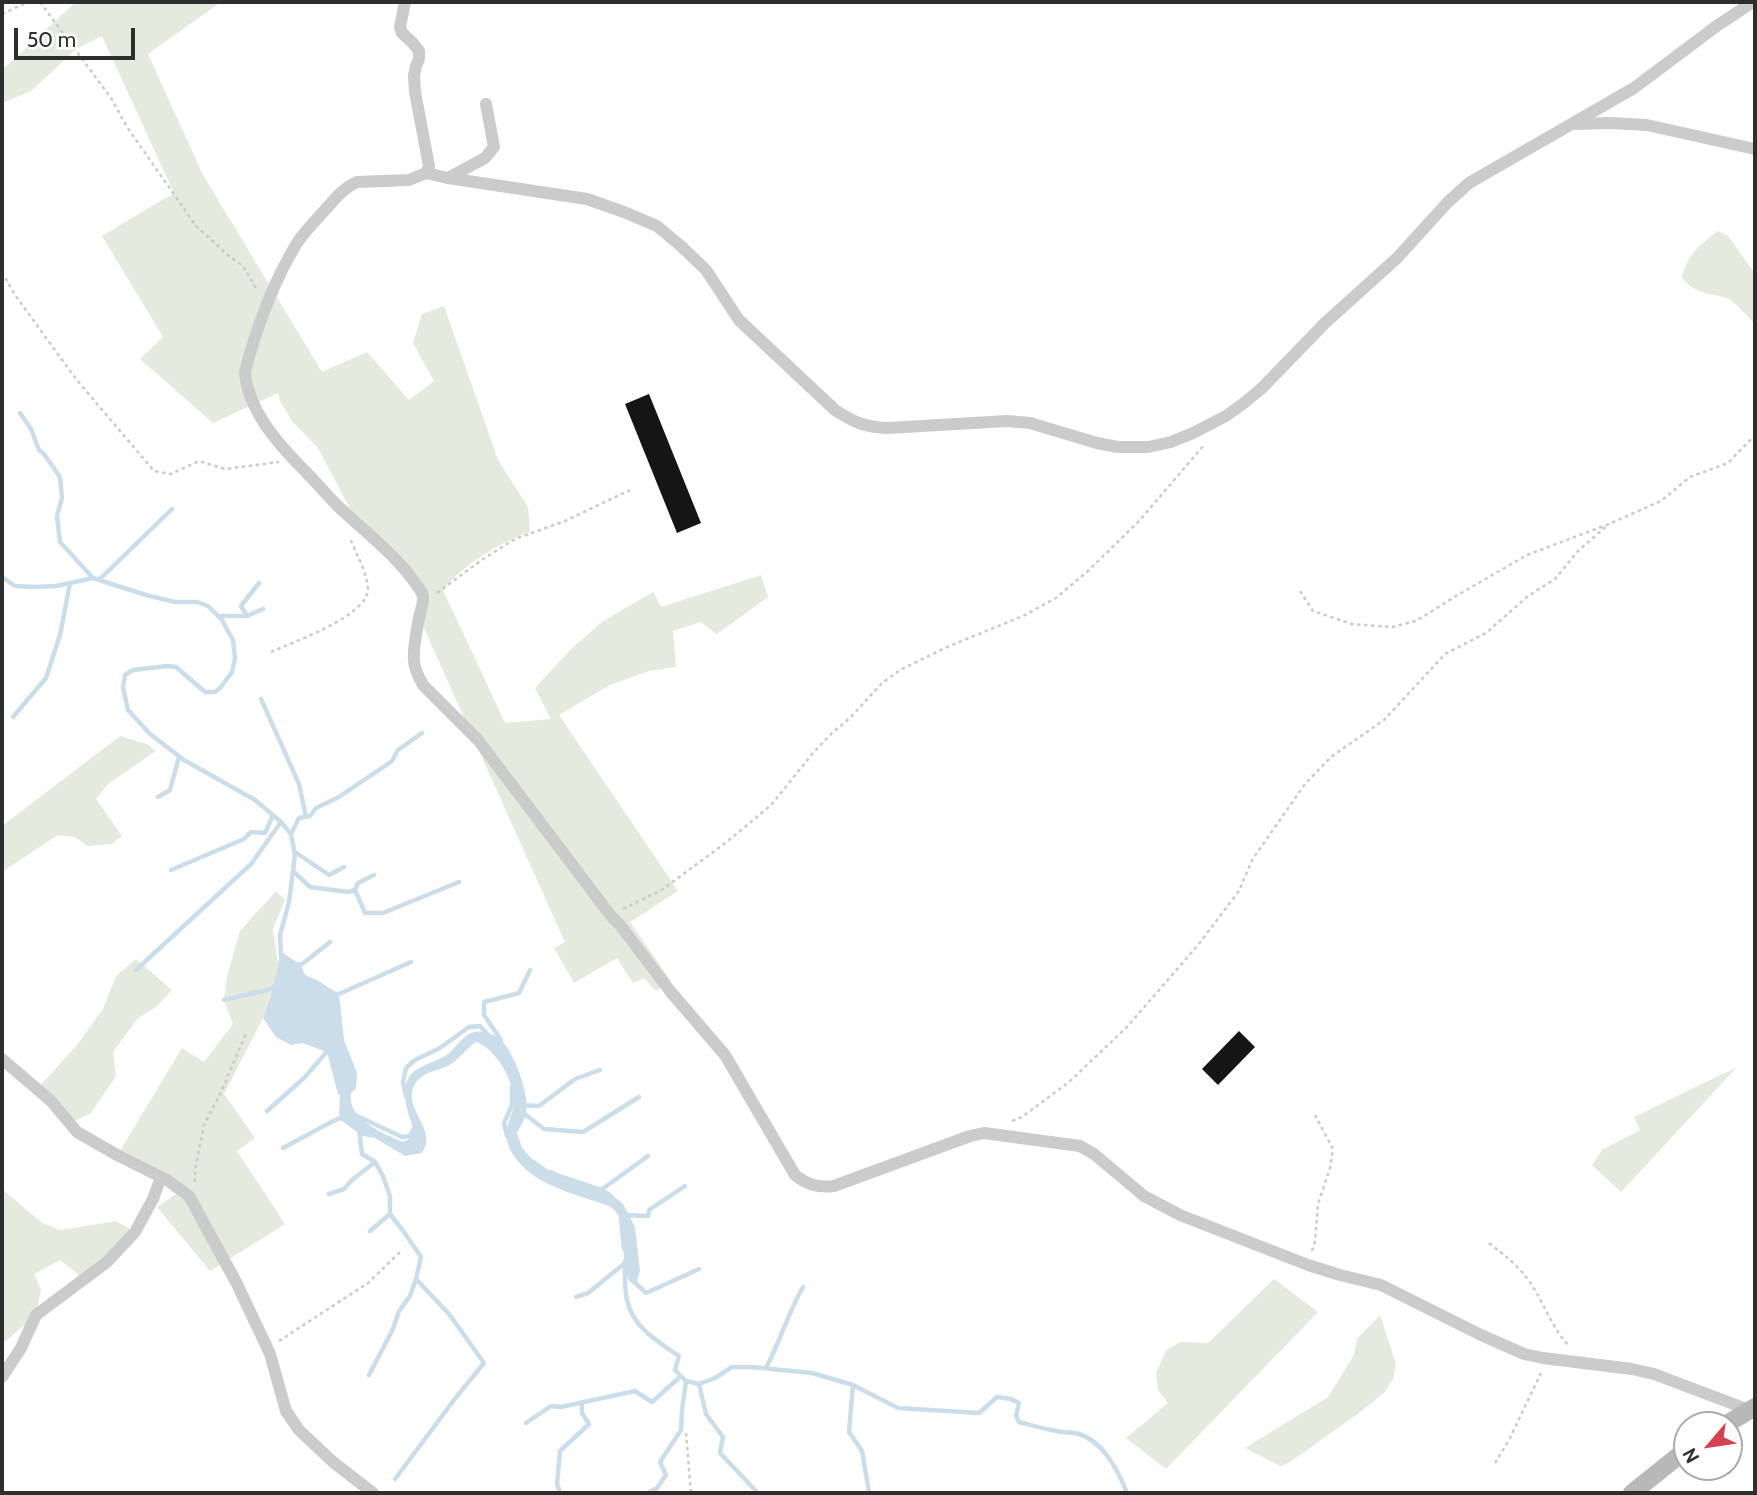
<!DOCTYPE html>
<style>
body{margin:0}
#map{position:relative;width:1757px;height:1495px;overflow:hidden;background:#fff;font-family:Cabin,sans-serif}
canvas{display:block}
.frame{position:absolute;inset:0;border:4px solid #2e2e2e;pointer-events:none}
.north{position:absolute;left:1673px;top:1411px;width:70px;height:70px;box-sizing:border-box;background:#fff;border:2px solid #ababab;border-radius:50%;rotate:241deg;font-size:19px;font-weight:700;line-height:28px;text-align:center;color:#2e2e2e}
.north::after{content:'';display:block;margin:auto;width:24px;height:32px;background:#d34251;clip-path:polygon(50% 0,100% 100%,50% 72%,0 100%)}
.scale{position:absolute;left:14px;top:28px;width:121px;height:32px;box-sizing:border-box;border:4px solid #2e2e2e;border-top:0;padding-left:9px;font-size:21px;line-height:24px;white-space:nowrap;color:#2e2e2e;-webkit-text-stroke:5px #fff;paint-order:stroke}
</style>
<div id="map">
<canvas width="1757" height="1495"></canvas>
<div class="frame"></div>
<div class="north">N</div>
<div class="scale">50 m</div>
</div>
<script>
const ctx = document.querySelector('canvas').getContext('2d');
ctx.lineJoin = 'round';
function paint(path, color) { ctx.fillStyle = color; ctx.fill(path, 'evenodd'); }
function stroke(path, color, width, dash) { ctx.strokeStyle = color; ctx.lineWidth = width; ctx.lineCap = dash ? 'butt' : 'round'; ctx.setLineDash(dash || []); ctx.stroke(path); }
const green = new Path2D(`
 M76,2H221L148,54L203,175L322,372L367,352L409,400L434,381L413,343L422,314L444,306L498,460L528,507L530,532C500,542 463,565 443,590L505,723L551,719L535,688L570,650L603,621L653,592L661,607L761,575L768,597L717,634L700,622L673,631L676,667L649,671L610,685L559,715L678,891L630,922L671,981L656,991L644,978L633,983L617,958L574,983L554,948L565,942L422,624L426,596L354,516L318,448L292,421L280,401L278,393L213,423L140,359L163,337L102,236L174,193L102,36L76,49L31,91L2,103V70Z
 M1718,231L1728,236L1755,274V324L1730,299L1702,292L1691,287L1682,278C1686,256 1700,244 1718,231Z
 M120,736L147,744L156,751L108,784L96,799L122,836L112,844L88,846L74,837L58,835L2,872V826Z
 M276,891L285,900L273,929L279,971L271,989L263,1018L224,1094L255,1138L237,1151L285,1224L210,1271L157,1207L182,1190L118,1154L182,1048L204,1062L233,1024L224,1000L227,977L240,931Z
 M136,959L172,990L156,1007L138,1018L113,1052L116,1076L91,1113L71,1123L38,1088L77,1045L103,1009L116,976Z
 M1737,1067L1621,1192L1592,1165L1602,1150L1640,1130L1634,1117Z
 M2,1189L42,1223L60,1230L116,1221L135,1232L84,1279L60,1260L34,1274L41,1290L36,1315L2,1344Z
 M1274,1279L1318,1312L1166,1469L1126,1438L1168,1403L1158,1390L1156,1373L1166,1350L1180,1342L1208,1343Z
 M1380,1315L1396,1364L1393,1379L1384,1393L1359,1413L1290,1462L1280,1466L1245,1448L1328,1397L1354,1355L1357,1339Z`);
const water = new Path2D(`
 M280,951L301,965L305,975L317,980L339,994L344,1040L357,1073L356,1089L351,1093C347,1120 382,1132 402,1142C409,1140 413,1137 414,1130C408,1113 396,1083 416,1070C425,1064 436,1061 445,1056C455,1050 462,1035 474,1032C482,1030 494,1034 500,1039C514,1051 530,1095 526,1114C525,1120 520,1127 517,1133L522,1148L531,1158L563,1180L612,1195L623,1204L635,1227L640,1271L637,1281H629C627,1273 625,1266 624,1258C622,1241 627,1217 609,1206C579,1195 538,1187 517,1160C505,1144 504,1134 511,1115C513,1110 515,1104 514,1099C512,1078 496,1049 476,1042C467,1048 460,1058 451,1064C440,1071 421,1071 414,1086C404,1106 430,1125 426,1143C426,1147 423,1150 422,1153L405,1156L375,1138L363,1136L350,1127L343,1122L339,1115L340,1095L338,1094L327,1052L302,1043L291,1045L276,1037L263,1018C270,996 278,974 280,951Z`);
const stream = new Path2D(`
 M2,90V89
 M20,413L31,429L39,450L44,454L60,477L62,498L57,516L60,542L93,578
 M2,577L15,586L34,587L56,586L93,578L146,595L175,602H197L208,606L222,620L233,640L235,658L232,672L221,687L215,692H205L176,667L167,666L133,670L125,675L123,687L128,710L150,734L184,760L255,800L281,822L291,834L295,855L289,902L280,935L281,956
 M99,580L172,509
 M218,616H247L263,609
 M247,616L241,606L259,583
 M261,699L299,784L306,817
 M13,717L46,678L60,635L70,583
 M158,797L170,790L179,757
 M291,834L299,818L310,816L316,808L339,797L392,761L398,750L422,733
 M295,852L329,875L344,867
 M171,870L244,839L251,832L265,833L273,815
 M293,871L310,887L348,892L355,890L365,913H383L459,882
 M355,890L358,883L374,875
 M297,964L301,965L330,942
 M136,970L251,864L281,822
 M335,994H339L411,962
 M224,1000L271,989L273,987
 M496,1038L501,1040L484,1015V1002L519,993L530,970
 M406,1096L403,1082L406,1068L415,1060L440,1048L469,1027L480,1026L488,1035
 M520,1105L539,1106L575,1079L600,1070
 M267,1111L304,1078L331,1047
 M521,1111L544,1129L583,1132L639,1097
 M357,1116L402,1137L410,1136L416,1124
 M359,1129L362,1154L375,1162L383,1176L390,1196V1214L404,1232L421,1257L416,1279L449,1314L484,1363L457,1396L395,1479
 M507,1136L504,1123L512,1105V1087
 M283,1148L335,1120L341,1118L342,1115
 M551,1172L556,1175L601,1190L611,1196
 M601,1190L648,1156
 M329,1194L344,1189L352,1180L375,1162
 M625,1215L648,1216L649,1210L685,1186
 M621,1219L624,1249
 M370,1231L390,1214
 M625,1261C625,1274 624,1288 627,1300C632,1327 659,1342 679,1356L675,1370L686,1381L699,1384L715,1378L732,1367H751L812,1373L853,1385L898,1408L979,1413L997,1397L1011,1399L1019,1403L1016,1416L1019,1422C1031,1425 1044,1429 1057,1431C1064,1433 1072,1432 1079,1434C1103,1441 1119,1472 1127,1493
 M630,1278L646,1293L699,1269
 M576,1297L588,1293L625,1263
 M766,1368C780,1342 788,1313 803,1287
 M369,1375L393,1329L399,1311L410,1296L416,1279
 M699,1384L706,1414L723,1437L720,1453L758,1493
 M853,1385L849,1432L862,1451L869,1492
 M526,1423L551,1406L561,1407L635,1391L652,1402L681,1376
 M560,1493L557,1484L560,1451L589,1424L582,1413V1402
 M648,1493L657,1488L666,1475L660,1462L681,1430L682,1410L686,1381`);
const building = new Path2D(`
 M649,394L701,523L677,533L625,404Z
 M1239,1031L1255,1047L1218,1085L1202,1069Z`);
const path = new Path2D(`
 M40,2L111,98L127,127L196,226L228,255L243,266L257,290
 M2,14L28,2
 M2,272L15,295L76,379L154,471L171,474L199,461L225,469L279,462
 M1300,591L1313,611L1352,624L1392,627L1416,621L1456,596L1527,555L1609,524L1661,501L1690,477L1728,463L1755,435
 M437,593L483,559L515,539L565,521L630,490
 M271,652C293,642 368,616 368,589C367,571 356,554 350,538
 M623,909L663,889L724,844L751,822L772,804L813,753L832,733L850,718L882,683L900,670L947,647L1023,616L1056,598L1089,570L1139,521L1205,444
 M1012,1121L1022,1117L1069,1082L1127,1027L1198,945L1239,891L1252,860L1305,784L1331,757L1384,720L1445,654L1486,633L1528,596L1555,579L1578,551L1609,524
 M195,1182V1170L204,1125L222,1090L247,1031
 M1489,1243C1504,1255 1518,1265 1529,1281C1544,1302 1551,1327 1569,1346
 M1312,1251L1315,1241L1318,1204L1330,1168L1333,1149L1315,1115
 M279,1341L368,1283L402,1250
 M686,1433L691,1493
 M1495,1463L1509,1440L1541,1373`);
const street = new Path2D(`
 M405,2L400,27L402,33L413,43L419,51V59L416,66L414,76L415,92L429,166L426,173L409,180L357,182C343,188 335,199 325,210C316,220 305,231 297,243C274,281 256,329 245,372C248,411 279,445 305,471C318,484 329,498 342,510C369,535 398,557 418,587C420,589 422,593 423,596C424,605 419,614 418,623C416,634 413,649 414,660C414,669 419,678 423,685L478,740L611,916L620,925L670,991L725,1055L795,1175C808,1185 818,1188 834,1186L970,1136L984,1133L1080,1146L1094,1154L1144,1196L1180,1215L1308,1265L1340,1275L1381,1285L1481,1335L1524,1354L1543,1358L1632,1369L1654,1374L1752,1411
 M1576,124L1611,123L1647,125L1755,149
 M426,173L448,178L587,199L624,212L657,226L682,247L706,270L739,320L835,410C855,423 865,427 888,428L1007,421L1030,423L1097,443L1118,447H1148L1171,442L1193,433L1226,416L1244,403L1262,388L1325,323L1397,258L1448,202L1469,183L1634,88L1718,25L1753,2
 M448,178L485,158L494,147L486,104
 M2,1059L51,1101L77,1132L117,1155L167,1180L189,1196L236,1282L264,1341L270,1354L286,1411L299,1430L333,1462L373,1493
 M2,1377L21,1348L36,1315L107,1262L135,1232L153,1199L161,1177`);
const secondary = new Path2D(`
 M1725,1425L1755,1407
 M1632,1493L1687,1449`);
paint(green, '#e4eadd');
paint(water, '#cbdde8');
stroke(stream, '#cbdde8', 4.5);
paint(building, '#151515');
stroke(path, '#cbcbcb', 2.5, [3.5, 3.5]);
stroke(street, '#cbcbcb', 12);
stroke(secondary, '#b8b8b8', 18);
</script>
